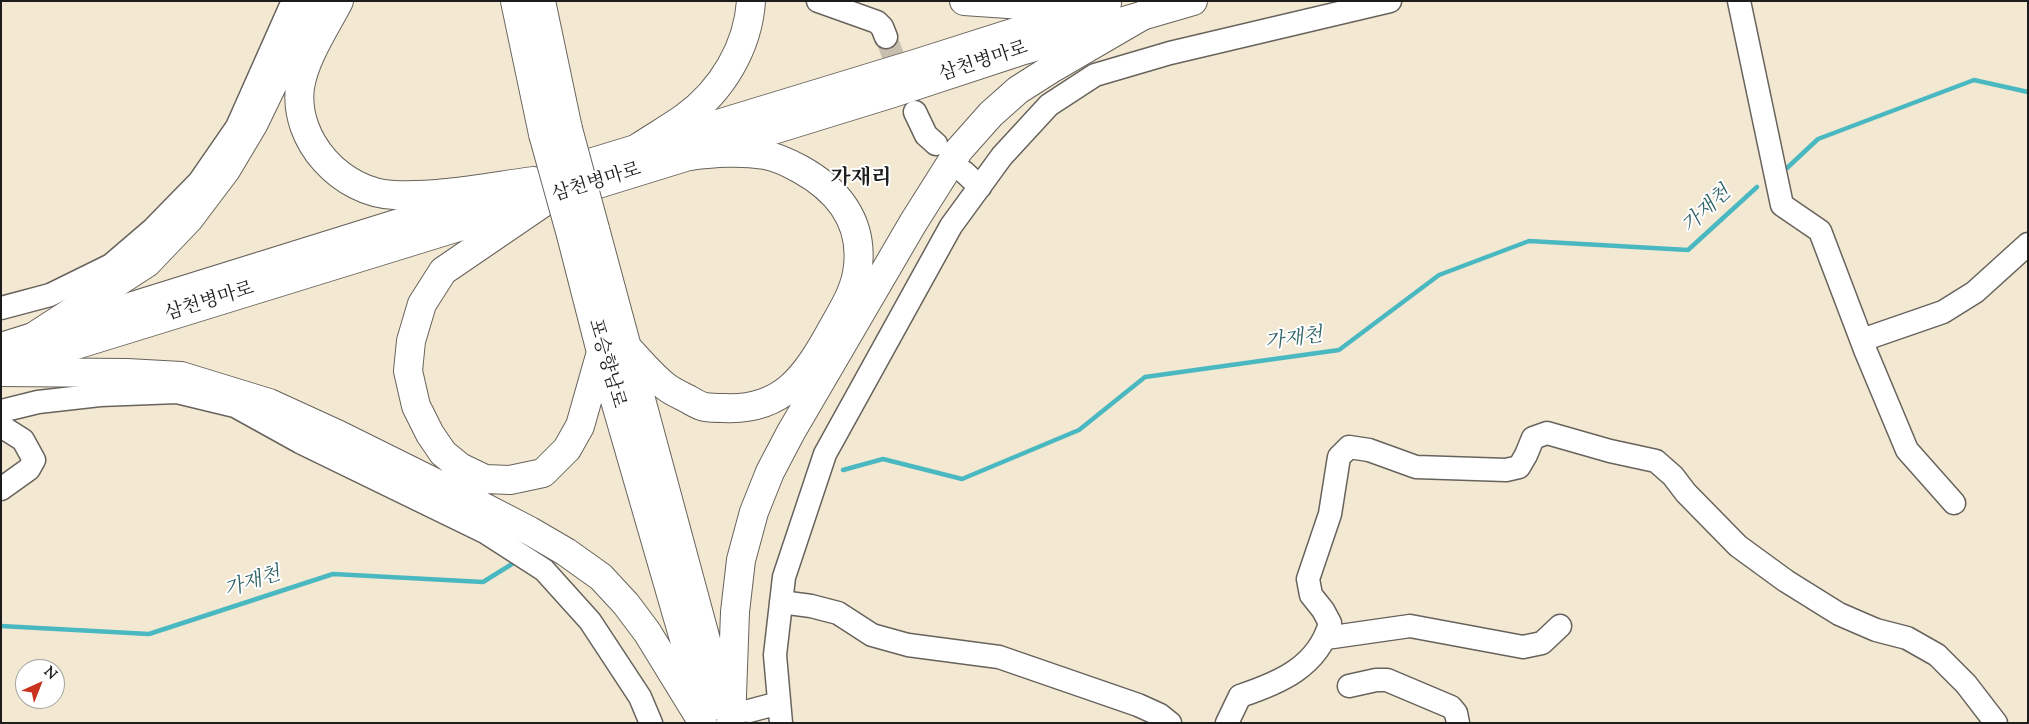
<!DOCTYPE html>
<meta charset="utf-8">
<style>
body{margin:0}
#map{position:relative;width:2029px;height:724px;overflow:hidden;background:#f3e8d2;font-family:"Sorts Mill Goudy",serif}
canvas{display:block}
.frame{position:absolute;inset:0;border:2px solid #1c1c1c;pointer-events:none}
.north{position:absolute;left:15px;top:659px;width:50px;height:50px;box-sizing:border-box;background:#fff;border:1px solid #a4a4a4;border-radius:50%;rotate:44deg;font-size:14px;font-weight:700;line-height:20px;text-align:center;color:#1c1c1c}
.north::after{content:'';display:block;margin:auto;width:18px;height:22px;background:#c8321e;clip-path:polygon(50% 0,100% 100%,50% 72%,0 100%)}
</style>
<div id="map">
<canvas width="2029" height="724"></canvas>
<div class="frame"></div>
<div class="north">N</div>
</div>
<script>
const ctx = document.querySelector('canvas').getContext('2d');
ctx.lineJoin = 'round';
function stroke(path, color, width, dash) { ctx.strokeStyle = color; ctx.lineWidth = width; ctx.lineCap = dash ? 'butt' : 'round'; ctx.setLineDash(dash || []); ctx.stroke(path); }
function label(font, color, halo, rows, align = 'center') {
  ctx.font = font + ' "Sorts Mill Goudy","Noto Serif KR",serif'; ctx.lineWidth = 4; ctx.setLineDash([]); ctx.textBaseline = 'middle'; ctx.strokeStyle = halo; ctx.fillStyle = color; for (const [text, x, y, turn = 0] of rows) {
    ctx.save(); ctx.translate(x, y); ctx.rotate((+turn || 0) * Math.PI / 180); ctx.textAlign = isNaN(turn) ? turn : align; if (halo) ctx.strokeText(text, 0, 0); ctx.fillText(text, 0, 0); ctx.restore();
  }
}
const stream = new Path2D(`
 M1787,168L1818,139L1974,80L2028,92
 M843,470L883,459L962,479L1079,430L1145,377L1339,350L1439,275L1529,241L1688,250L1757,187
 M1,626L149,634L333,574L483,582L512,564`);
const minorTunnel = new Path2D(`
 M886,37L904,85`);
const minor = new Path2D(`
 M818,1L877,22L882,27L886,37
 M1739,1L1782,205L1820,231L1866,352L1907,450L1954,503
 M915,112L926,135L936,144
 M964,172L980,187
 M1,308L50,295L111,265L153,229L199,182L237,127L293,1
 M1862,340L1943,312L1975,292L2028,244
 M1,411L38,402L100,395L177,392L235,406L300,442L485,532L544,570L590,621L640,697L651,723
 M1,426L23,440L34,460L29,469L1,489
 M781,602L811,606L838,613L872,635L908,645L999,657L1138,705L1160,715L1170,723
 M1326,638L1410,626L1523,647L1542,643L1560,626
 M1349,686L1376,680H1387L1451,707L1456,713L1458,723
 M749,711L779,703
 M781,723L775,655L784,577L825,454L951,226L1002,156L1049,105L1095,75L1170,53L1390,1
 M1227,723L1240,696C1279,683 1318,667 1330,623L1323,610L1311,595L1308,579L1330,514L1339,457L1349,447L1369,450L1416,467L1506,470L1519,467L1526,455L1533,438L1547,433L1610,451L1656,461L1673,476L1686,493L1738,546L1786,581L1839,614L1876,630L1907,638L1937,655L1966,684L1996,723`);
const major = new Path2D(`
 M557,173L918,63L1094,7
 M1,347L492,194
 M1,368L893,93L1024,50L1193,1`);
const highway = new Path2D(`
 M339,1C325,28 305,57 300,87C293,141 342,193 394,195C441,197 488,187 534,181
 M515,1L543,134
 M541,1L568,129
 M964,1L1023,5L1107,3
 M639,147C654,137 670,128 684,118C722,91 748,47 751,1
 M547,200L443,271L422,304L411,341L408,371L416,406L430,434L443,453L460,467L485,479L510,480L543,473L567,449L580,426L601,352
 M595,229L724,707
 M571,235L601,352L704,708
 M33,337L147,263L189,219L226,170L254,123L313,1
 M625,345C638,359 650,374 665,386C671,391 680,395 688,399C693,402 699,406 705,407C711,408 718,408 724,408C783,411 806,376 832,329C843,309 856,290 858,266C863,221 838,190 800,169C789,163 777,157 765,155C739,151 715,153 689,156
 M1,372L127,373L181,376L269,403L339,435L472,501L530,531L566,552L601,577L626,604L647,632L703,723
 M731,723L735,612L741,560L754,512L770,472L791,432L913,223L959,150L991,114L1018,90L1051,69L1149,12`);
const highwayBridge = new Path2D(`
 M568,129L595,229
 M543,134L571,235`);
const streetNames = [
 ["삼천병마로",984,63,-18],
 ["삼천병마로",597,184,-17],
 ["삼천병마로",210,303,-17],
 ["포승향남로",605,364,74]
];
const waterNames = [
 ["가재천",1708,211,-43],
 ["가재천",1294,341,-8],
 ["가재천",253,584,-18]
];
const quarterNames = [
 ["가재리",861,180]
];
stroke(stream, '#49b8c0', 4.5);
stroke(minorTunnel, '#c8bfae', 22, [22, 11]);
stroke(minor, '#67635c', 25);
stroke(major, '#67635c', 30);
stroke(highway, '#67635c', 30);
stroke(minor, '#fff', 22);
stroke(major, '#fff', 28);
stroke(highway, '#fff', 28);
stroke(highwayBridge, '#67635c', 30, []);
stroke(highwayBridge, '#fff', 28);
label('19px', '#1c1c1c', '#fff', streetNames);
label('italic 20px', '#306266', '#fff', waterNames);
label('bold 21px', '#1c1c1c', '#fff', quarterNames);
</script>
